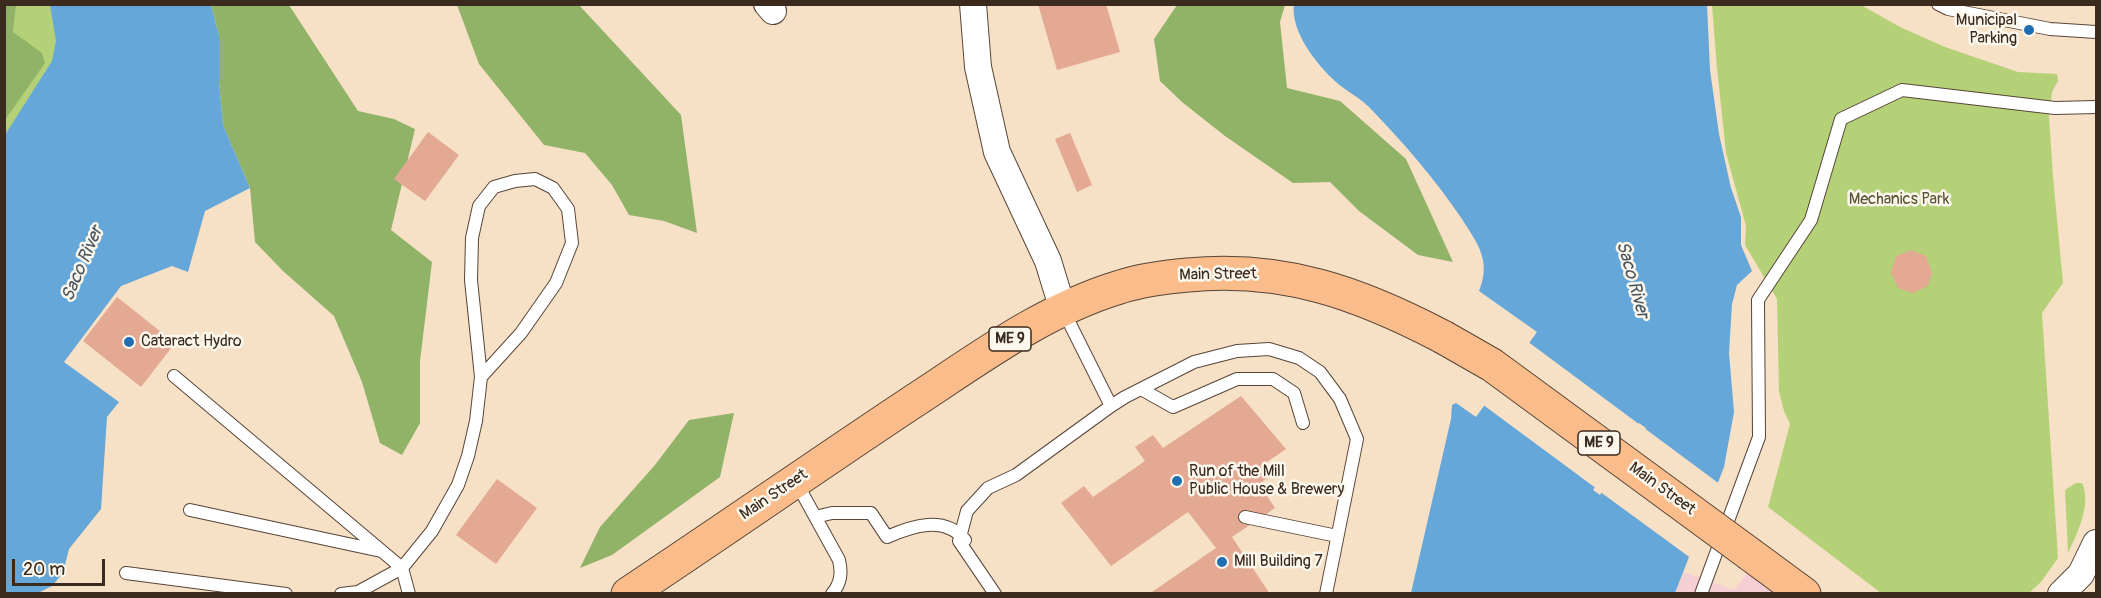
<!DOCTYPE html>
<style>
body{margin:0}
#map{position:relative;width:2101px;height:598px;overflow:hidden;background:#f6e0c6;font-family:Pangolin,sans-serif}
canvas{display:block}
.frame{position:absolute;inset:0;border:6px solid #3b2a1e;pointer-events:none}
.scale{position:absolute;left:12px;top:559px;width:93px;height:27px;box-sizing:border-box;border:3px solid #3b2a1e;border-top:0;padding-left:8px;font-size:18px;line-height:21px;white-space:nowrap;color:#3b2a1e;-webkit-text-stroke:4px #fbf7ec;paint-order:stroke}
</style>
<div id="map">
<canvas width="2101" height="598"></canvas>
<div class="frame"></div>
<div class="scale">20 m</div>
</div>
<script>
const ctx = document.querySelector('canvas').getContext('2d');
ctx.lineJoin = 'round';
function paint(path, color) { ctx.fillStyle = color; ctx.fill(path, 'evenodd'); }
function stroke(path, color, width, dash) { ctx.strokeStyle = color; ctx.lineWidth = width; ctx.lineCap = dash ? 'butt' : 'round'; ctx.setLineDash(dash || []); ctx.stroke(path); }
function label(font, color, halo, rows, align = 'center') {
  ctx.font = font + ' Pangolin,sans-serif'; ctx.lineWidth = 5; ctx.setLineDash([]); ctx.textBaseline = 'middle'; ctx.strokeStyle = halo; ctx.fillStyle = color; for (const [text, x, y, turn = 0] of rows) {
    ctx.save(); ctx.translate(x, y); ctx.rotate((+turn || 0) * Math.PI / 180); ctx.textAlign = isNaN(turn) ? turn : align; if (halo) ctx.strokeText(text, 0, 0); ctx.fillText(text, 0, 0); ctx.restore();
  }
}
const built = new Path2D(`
 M1758,560L1804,594H1675L1684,572L1734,590Z`);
const green = new Path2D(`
 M5,5H57L61,42L5,206Z
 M1712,5H1861L1900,27L1945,47L2018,72L2057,74L2058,81L2052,92L2049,116L2053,177L2063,283L2042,313L2058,558L2041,582L2029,593H1881L1768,507L1790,424L1784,411L1779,391L1777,299L1745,245L1746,226L1726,153L1717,68Z
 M2076,483H2082C2092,504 2077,534 2068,553L2065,490Z`);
const forest = new Path2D(`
 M5,4L16,5L13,32L42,53L45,63L5,120Z
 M211,5H289L358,111L394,119L415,129L391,230L432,262L420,361V423L402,455L380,443L362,382L334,316L283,271L255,242L250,188L223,125L219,82V35Z
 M457,5H579L681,115L697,233L664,221L629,215L612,185L585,153L544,145L479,64Z
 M1177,5H1285L1280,22L1287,88L1340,101L1406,159L1453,262L1418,255L1359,211L1330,182L1293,183L1225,136L1182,102L1160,81L1154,39Z
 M734,413L720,477L612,555L580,568L600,527L655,465L689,420Z`);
const water = new Path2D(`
 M1294,4L1707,5L1710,70L1719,134L1731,188L1741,217V245L1752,271L1737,285L1732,304L1729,353L1734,412L1724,467L1675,593H1411L1451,419L1452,405L1456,403L1476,417L1537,332L1479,291C1483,281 1485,271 1483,260C1480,245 1470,232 1462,219C1435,179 1403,142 1369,107C1359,97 1346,91 1336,82C1317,65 1290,31 1294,4ZM1639,423L1646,428L1600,495L1593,490Z
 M50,5H211L219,35V82L223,125L250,188L205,211L188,272L172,266L121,286L64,362L119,402L107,417L101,509L69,549L63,573L52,586L38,593H5V135L52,61L56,41Z`);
const pier = new Path2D(`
 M1527,341L1721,485L1692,559L1599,491L1642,428L1640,427L1597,489L1482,404Z`);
const building = new Path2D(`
 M1038,4H1106L1120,52L1057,70Z
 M428,132L459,155L425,201L394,179Z
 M1070,133L1092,185L1077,192L1055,139Z
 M1911,250L1926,256L1932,273L1928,286L1912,293L1898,288L1891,272L1896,256Z
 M117,297L175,343L141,387L83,341Z
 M1241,396L1286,449L1261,466L1269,477L1259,484L1275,508L1232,537L1270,594H1149L1216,548L1188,512L1111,566L1061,503L1084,486L1093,497L1145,461L1135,447L1153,435L1163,448Z
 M497,479L537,508L496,564L456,535Z`);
const service = new Path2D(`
 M1938,4L1948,9L2050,29L2096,32
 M174,376L402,568L409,594
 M1141,389L1173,407L1237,379H1273L1294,393L1303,423
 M1111,406L1125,397L1194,362L1237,351L1269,349L1299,358L1320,372L1340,399L1357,439L1326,594
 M796,482L839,560C842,573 841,583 832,594
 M190,510L381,551
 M815,517L832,513H871L887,537C912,526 944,515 965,540
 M1245,517L1337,536
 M126,573L286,594
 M341,594L358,592L402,568L432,531L458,485L468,456L476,421L481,377L471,280L472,238L479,206L494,187L515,181L535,179L553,188L568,209L572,243L556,283L521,333L481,377
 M995,594L959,541L967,511L988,488L1016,475L1111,406L1063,310
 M1701,594L1759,437L1758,300L1811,220L1841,119L1902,90L2055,108L2096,107`);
const minor = new Path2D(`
 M767,4L773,11
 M973,4L978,67L997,152L1048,261L1063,310
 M2061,594L2081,574L2096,543`);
const primary = new Path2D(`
 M1751,555L1804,594
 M628,594C723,531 816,466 911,403C977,360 1043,310 1120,287C1141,280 1165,277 1188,275C1284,266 1359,293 1443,337`);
const primaryBridge = new Path2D(`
 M1443,337L1492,365L1751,555`);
const markers = [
 [2029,30,6,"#1f6fb2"],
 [129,342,6,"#1f6fb2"],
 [1177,481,6,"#1f6fb2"],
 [1222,562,6,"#1f6fb2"]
];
const shields = [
 [1010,339,42],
 [1599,443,42]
];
const shieldNames = [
 ["ME 9",1010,339],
 ["ME 9",1599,443]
];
const poiNames = [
 ["Municipal",2017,21,"right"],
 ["Parking",2017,39,"right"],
 ["Cataract Hydro",141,342],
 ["Run of the Mill",1189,472],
 ["Public House & Brewery",1189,490],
 ["Mill Building 7",1234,562]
];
const parkNames = [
 ["Mechanics Park",1899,200]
];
const streetNames = [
 ["Main Street",1218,275,-1],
 ["Main Street",1662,489,36],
 ["Main Street",774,495,-34]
];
const waterNames = [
 ["Saco River",83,264,-67],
 ["Saco River",1632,280,74]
];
paint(built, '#f6cfd5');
paint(green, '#b5d178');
paint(forest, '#90b368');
paint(water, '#64a7d8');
paint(pier, '#f6e0c6');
paint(building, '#e3a993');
stroke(service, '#574537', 14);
stroke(minor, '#574537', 28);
stroke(primary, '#574537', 35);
stroke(service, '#fff', 12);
stroke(minor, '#fff', 26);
stroke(primary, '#f9bc8a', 33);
stroke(primaryBridge, '#574537', 35, []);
stroke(primaryBridge, '#f9bc8a', 33);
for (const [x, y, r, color] of markers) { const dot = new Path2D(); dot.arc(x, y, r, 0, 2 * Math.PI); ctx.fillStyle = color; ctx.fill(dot); stroke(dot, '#fbf7ec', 2); }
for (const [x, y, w] of shields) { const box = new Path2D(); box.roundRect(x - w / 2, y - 12, w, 24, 4.5); ctx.fillStyle = '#fbf7ec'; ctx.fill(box); stroke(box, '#3b2a1e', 1.5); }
label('bold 15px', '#3b2a1e', null, shieldNames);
label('16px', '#3b2a1e', '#fbf7ec', poiNames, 'left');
label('16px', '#5a5434', '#fbf7ec', parkNames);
label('16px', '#3b2a1e', '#fbf7ec', streetNames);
label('italic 18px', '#49565f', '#fbf7ec', waterNames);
</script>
